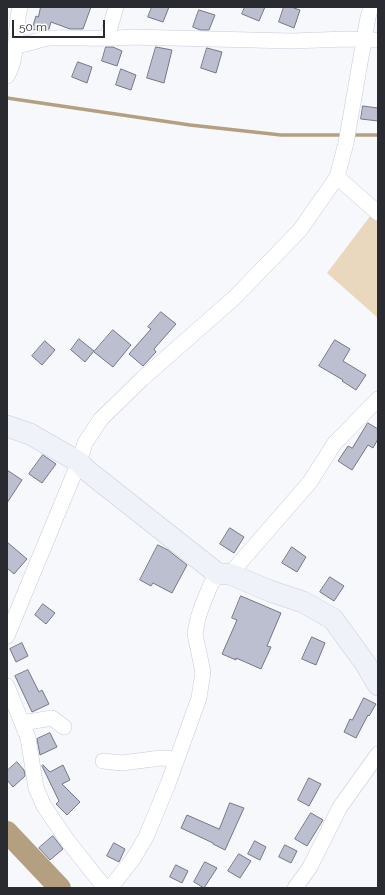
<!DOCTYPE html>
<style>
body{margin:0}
#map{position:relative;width:385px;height:895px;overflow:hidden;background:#f7f8fc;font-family:Raleway,sans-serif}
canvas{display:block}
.frame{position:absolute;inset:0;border:8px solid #292b31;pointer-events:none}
.scale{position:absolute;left:12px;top:20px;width:93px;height:18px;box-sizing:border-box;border:2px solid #292b31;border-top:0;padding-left:5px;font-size:12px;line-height:14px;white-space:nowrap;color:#292b31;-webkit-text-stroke:3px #fff;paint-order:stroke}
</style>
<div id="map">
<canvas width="385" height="895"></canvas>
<div class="frame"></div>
<div class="scale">50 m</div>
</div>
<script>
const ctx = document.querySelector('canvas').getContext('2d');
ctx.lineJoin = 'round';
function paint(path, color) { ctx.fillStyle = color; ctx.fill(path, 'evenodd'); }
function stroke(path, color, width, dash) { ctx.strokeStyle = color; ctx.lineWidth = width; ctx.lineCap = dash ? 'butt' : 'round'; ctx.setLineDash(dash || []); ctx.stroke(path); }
const green = new Path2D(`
 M374,211L378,215V318L327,273Z`);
const stream = new Path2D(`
 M7,98L190,125L281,135H343
 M351,135H378`);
const river = new Path2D(`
 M7,832L60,888`);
const building = new Path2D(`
 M41,7H91L83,29H70L51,22L49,29L39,31L32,29L36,16L38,17Z
 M152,7H169L163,22L148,17Z
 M245,7H265L259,21L242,14Z
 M284,7H291L300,10L294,28L279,22Z
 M199,10L215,15L209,30H200L193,27Z
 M106,47H113L122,51L117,66L102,61Z
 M156,47L172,50L164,83L147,78Z
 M207,48L222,52L216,73L201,68Z
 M78,62L92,67L87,83L72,77Z
 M121,69L136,75L131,90L116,85Z
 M363,106L378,108V121L361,119Z
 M161,312L176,324L154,349L156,352L143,366L129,354L151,329L148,327Z
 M113,330L131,345L113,367L94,352Z
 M79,339L94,351L85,362L71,350Z
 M335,340L350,349L343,361L366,375L356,390L342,381L343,380L319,366Z
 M45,341L55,350L42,365L32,356Z
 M368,423L378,429V439L373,448L368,445L352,470L338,461L348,446L352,448Z
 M43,455L56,464L42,483L29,474Z
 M7,470L22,480L7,503Z
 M230,528L244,537L234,553L220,544Z
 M7,542L27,559L14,574L7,568Z
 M158,545L168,550L187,565L172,593L153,583L151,586L140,580Z
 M292,547L306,557L297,572L282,563Z
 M330,577L344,586L334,601L320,592Z
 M241,596L281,613L267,646L271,647L261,669L236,658V660L222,654L237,620L232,618Z
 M43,604L55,613L46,624L35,615Z
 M312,637L325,643L316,665L302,659Z
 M22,643L28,656L16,662L10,649Z
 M28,670L39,692L42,690L49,704L32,712L15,676Z
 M364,698L376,704L369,716L368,715L356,738L344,732L350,719L352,720Z
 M50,733L57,747L40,755L37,739Z
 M17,762L24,770L25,776L13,787L7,780V771Z
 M43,765L50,772L63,765L70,780L62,784L80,802L67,815L56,804L59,801L42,766Z
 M309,778L321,784L309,806L298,800Z
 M230,803L244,808L225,850L213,844V843L181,828L187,815L219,829Z
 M311,813L323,820L307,846L295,839Z
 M53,836L63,849L50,860L39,848Z
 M255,841L266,847L260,860L248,854Z
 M114,843L125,849L119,862L107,856Z
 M285,845L297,851L291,863L279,857Z
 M239,854L251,861L240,878L228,871Z
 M205,862L217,868L204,888L194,882Z
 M176,865L188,871L182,883L170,877Z`);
const street = new Path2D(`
 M107,38L116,7
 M15,45C29,46 39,38 51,38C78,37 105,40 131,37L292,41L346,39L378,40
 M7,76C19,56 14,29 20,7
 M337,177L378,213
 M230,574L310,482L334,444L378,399
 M7,636L79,462L85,443L101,419L142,379L234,298L300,230L337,177L346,143L368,17L371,7
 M7,686L28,738L36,788L44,806L67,840L105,888
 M22,723L52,718L64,727
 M103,761L122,763L161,758L177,759
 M110,888L133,859L146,837L168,784L199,698L203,672L195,634L198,618L202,606L211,584L218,574
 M295,888L310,867L340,807L378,754`);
const secondary = new Path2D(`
 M7,426L30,434L79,462L85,469L218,574H230L270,591L303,602L333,619L365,663L378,685`);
paint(green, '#e9d8bd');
stroke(stream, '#b4a081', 3.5);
stroke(river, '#b4a081', 22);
paint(building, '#bbbfd0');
stroke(building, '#737786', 1);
stroke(street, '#c6cbdc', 16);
stroke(secondary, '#c6cbdc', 22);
stroke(street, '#fff', 15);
stroke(secondary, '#f0f2fa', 21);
</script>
